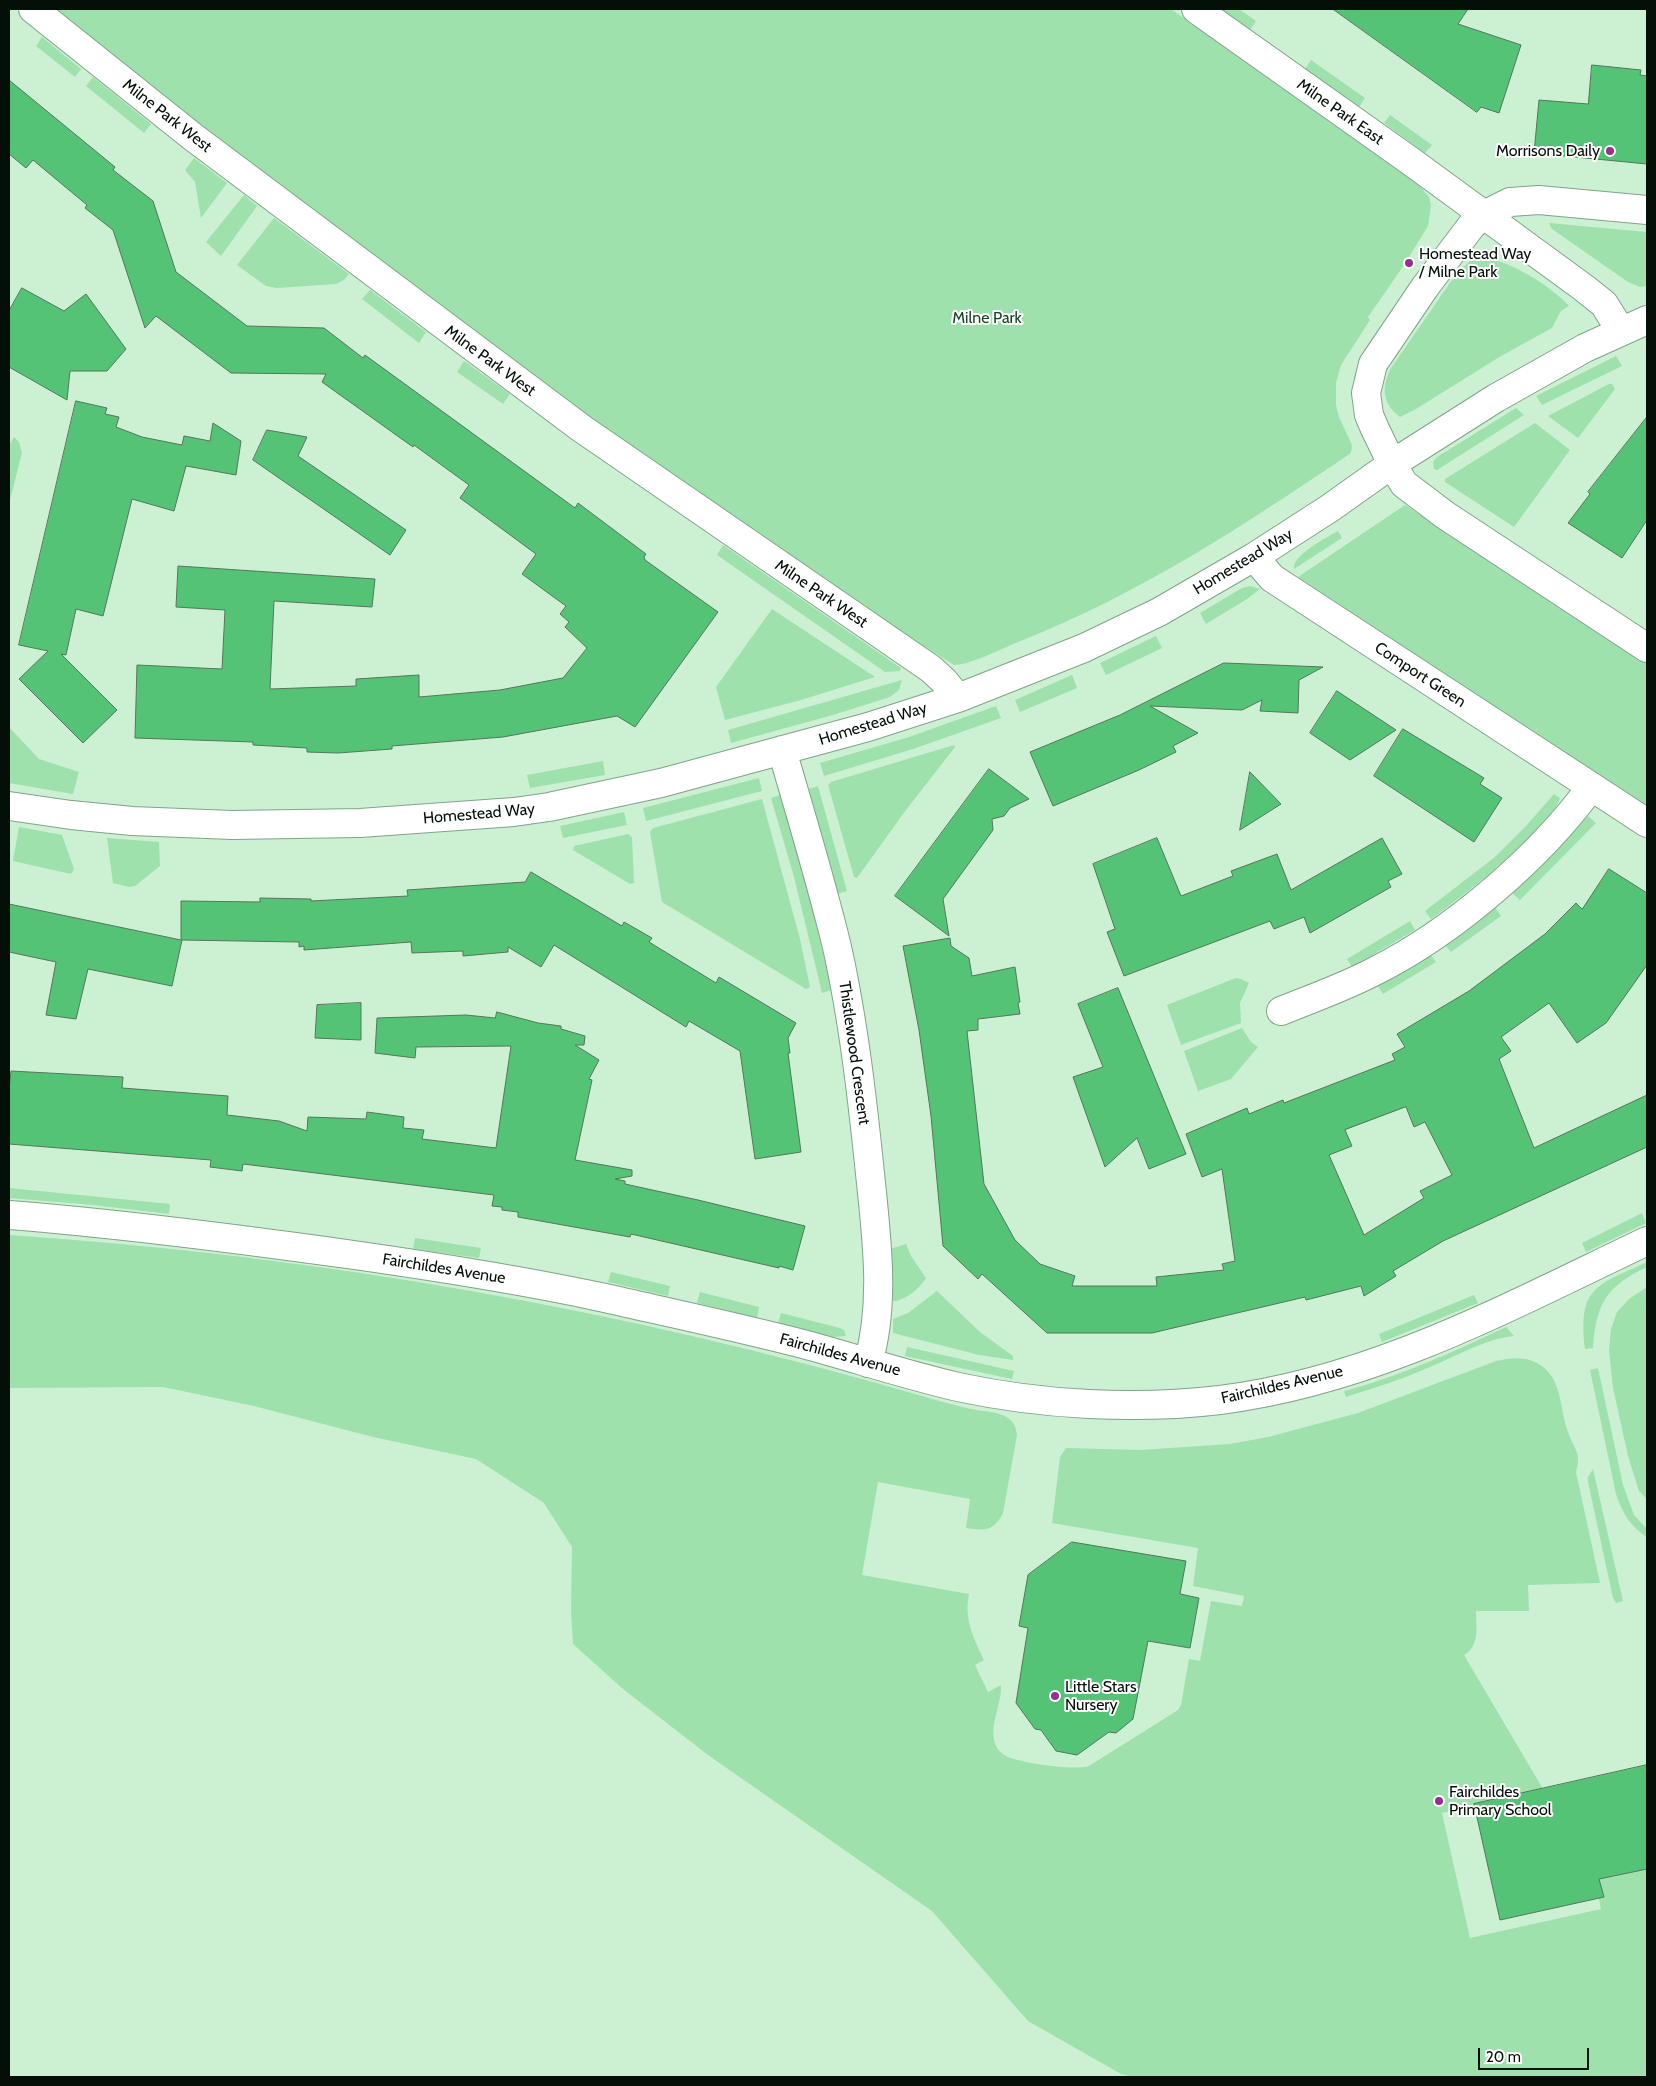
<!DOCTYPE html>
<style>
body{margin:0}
#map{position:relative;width:1656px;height:2086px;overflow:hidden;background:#cbf1d2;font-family:Cabin,sans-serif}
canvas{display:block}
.frame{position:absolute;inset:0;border:10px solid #041007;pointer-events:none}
.scale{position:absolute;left:1478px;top:2048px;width:111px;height:22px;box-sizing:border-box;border:2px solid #041007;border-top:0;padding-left:6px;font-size:15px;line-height:18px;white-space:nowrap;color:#041007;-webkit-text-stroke:4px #fff;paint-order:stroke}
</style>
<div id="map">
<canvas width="1656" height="2086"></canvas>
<div class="frame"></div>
<div class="scale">20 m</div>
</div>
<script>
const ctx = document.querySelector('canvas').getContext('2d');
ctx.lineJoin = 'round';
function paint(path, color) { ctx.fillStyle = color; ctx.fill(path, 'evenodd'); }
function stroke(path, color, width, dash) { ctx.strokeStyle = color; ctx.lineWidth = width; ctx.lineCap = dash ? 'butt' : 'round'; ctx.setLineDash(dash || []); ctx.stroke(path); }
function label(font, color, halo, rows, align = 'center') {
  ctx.font = font + ' Cabin,sans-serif'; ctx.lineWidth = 4; ctx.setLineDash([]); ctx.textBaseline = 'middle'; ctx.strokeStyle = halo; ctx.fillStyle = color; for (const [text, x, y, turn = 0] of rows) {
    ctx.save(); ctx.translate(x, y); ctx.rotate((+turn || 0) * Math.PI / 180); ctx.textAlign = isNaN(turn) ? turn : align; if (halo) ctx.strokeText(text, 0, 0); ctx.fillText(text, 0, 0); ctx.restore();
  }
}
const green = new Path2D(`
 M54,9H1171L1419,185L1429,197L1431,205L1428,226L1402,268L1368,317L1370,320L1341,365L1336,383V405L1339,417L1352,445L1351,453C1243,526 1140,594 1018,642C1001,649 970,665 954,665L900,631L594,420L196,122Z
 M1220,9H1239L1256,21L1250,30Z
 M42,37L81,69L75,77L36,46Z
 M1311,60L1365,98L1359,107L1305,69Z
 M93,77L151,124L144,133L86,86Z
 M1390,115L1432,145L1425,153L1384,123Z
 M194,158L227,183L201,218L195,182L185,170Z
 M244,195L257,206L221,256L206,242Z
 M274,218L349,274L344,280L336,284L277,288L266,286L237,265Z
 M1549,223L1647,232V286L1640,287L1628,282L1552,229Z
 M1485,258C1511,261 1552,287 1569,306L1561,311L1552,328L1501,356L1416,409L1400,417C1382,403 1381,387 1391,368L1456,274L1470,261Z
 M370,290L426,332L419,343L362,299Z
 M1616,356L1622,366L1542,405L1536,396Z
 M464,361L510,394L503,404L457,372Z
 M1609,384H1612L1615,389L1578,438L1548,416Z
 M1516,408L1524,415L1437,470L1434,469L1433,462L1437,457Z
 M1535,423L1570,450L1514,527L1445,482V479Z
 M14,437L19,442L22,453L10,500L9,446Z
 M1405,505L1647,663V807L1298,577Z
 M1338,531L1342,538L1294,569C1292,555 1326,538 1338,531Z
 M723,545L901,668L900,671L885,672L717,555Z
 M1250,586L1260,589L1247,599L1206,624L1200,613L1242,588Z
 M772,609L875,677L801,700L725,720L716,687Z
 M1156,636L1162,648L1106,675L1100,663Z
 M1072,675L1077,688L1020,712L1015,700Z
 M902,680L899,690L890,697L833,715L731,743L728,730Z
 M996,706L1001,718L913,749L824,776L820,763L909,737Z
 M9,727L39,759L79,772L73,794L9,783Z
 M954,745L955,747L906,810L857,878L854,877L828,785L831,782Z
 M603,761L605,775L530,788L527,775Z
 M759,778L762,791L646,821L643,808Z
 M818,786L847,891L837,894L808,789Z
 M1554,794L1560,798C1557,809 1547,818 1540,826C1507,862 1470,890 1431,919L1425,911L1495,857L1526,826Z
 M780,795L804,875L832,990L822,993L794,877L771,798Z
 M762,799L800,939L810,987L806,989L662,902L650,832L653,828Z
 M624,812L627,825L563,838L560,826Z
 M1588,816L1596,823L1520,900L1512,893Z
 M19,827L62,835L74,869L71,874L13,861Z
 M628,834L632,837L634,883L630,884L573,850L574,846Z
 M107,838L159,842L160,866L135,886L129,887L113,883Z
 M1495,907L1501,916L1451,952L1444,944Z
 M1410,921L1415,930L1352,967L1347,959Z
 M1430,954L1436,962L1383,994L1377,985Z
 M1236,978L1241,979L1249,983L1240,1003L1241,1023L1181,1045L1167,1005Z
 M1242,1028L1251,1042L1258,1047L1231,1079L1198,1091L1184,1051Z
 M9,1188L170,1204L169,1214L93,1205L9,1198Z
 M1642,1213L1646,1223L1586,1252L1582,1243Z
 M9,1235C314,1255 628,1310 922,1396C940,1401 959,1407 977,1410C987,1412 999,1412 1008,1418C1014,1422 1016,1427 1017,1435L1003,1513C994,1531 985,1531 966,1528L970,1499L878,1482L862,1575L969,1594C964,1619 973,1637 984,1660L975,1665L988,1692L1001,1685C1002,1704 989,1725 995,1743C997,1750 1002,1754 1008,1757C1023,1763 1074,1771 1089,1766L1178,1710L1181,1705L1189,1659L1200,1661L1211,1601L1242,1606L1244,1596L1193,1586L1198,1548L1052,1523L1060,1457L1066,1448L1140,1450L1230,1444L1268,1437L1358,1413L1496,1361C1511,1358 1523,1356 1537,1363C1563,1377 1559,1408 1568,1432C1574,1450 1582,1452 1576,1472L1600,1583L1528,1585L1529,1611H1476C1476,1627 1480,1646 1464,1655L1543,1789L1442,1813L1470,1938L1601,1909L1595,1880L1647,1869V2077H1132L1121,2074L1028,2021L932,1911L708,1755L623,1689L573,1644L571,1611L572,1547L544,1503L476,1459L373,1437L254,1406L163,1387L9,1388Z
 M415,1238L481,1248L479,1258L413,1249Z
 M906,1244L911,1256L926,1278C920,1288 905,1301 893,1301L890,1249Z
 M1647,1262V1267C1607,1286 1596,1303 1593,1348L1585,1349C1578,1286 1596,1286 1647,1262Z
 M611,1272L670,1286L668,1296L608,1282Z
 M1647,1287V1499L1639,1491L1628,1456L1613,1388L1609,1350L1611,1329L1617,1312L1629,1299Z
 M937,1291L980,1332L1013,1356V1360L979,1355L893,1333V1319L908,1313Z
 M700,1292L759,1307L757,1318L697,1303Z
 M1474,1295L1478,1303L1382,1342L1379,1334Z
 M781,1313L840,1328L844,1330L846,1336L833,1337L778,1323Z
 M1506,1327L1514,1336C1485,1339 1457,1356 1430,1367C1403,1379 1374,1388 1346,1397L1344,1391C1401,1376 1453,1352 1506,1327Z
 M907,1347L1014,1371L1012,1379L905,1356Z
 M1598,1368L1623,1485L1634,1515L1647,1529V1537C1630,1526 1623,1514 1616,1494L1590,1370Z
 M1593,1469L1623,1601L1616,1603L1613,1598L1588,1482V1477Z`);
const building = new Path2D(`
 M1333,9H1468L1458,24L1521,45L1499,113L1481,107L1477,112Z
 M1592,65L1641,70L1640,75L1647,76V164L1534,153L1539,100L1588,104Z
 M9,80L115,167L113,170L153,201L176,272L247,326L324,328L363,358L365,355L575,508L578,503L646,554L644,557L645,560L718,612L635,727L617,716L503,737L392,746V749L338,753L307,752V748L253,745V742L135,738L137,665L222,669L225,610L176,607L178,566L375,579L372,607L274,601L270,689L356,686V679L419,675V697L500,690L563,678L587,648L565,627L569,622L560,614L566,606L522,574L536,554L460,498L469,485L414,445L413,447L322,382L326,374L231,373L156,316L145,328L113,230L85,208L87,205L33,160L26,168L9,154Z
 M22,288L64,311L86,294L126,349L107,371H70L67,400L9,367V311Z
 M76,401L107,408L105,414L119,417L116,427L142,437L182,445L184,436L210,441L213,423L241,441L236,475L186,466L174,511L132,499L103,616L76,609L66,655L61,654L117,710L83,743L19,679L48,651L19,645Z
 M1647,417V520L1622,558L1568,523L1590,494L1588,492Z
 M267,430L307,437L298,456L406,530L390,555L253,460Z
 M1224,663L1323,667L1299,680L1298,713L1260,711L1262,700L1242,710L1150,706L1198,733L1173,746L1176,752L1139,770L1053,806L1030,752L1120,715Z
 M1337,691L1396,730L1350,760L1310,733Z
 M1403,729L1484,778L1480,784L1502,798L1474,842L1374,776Z
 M989,769L1029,799L1010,808L1004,816L992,819L993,830L943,899L949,936L895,896Z
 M1250,772L1281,804L1240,830Z
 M1157,838L1181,896L1233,876L1231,871L1277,854L1291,890L1382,838L1402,874L1388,881L1391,887L1310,933L1304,917L1274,929L1270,921L1124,976L1107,932L1115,929L1093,864Z
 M1609,869L1647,893V965L1606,1023L1577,1043L1549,1003L1501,1037L1511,1051L1499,1059L1534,1148L1647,1095V1147L1443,1241L1393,1271L1396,1276L1364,1296L1361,1286L1306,1300L1305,1297L1152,1333H1047L982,1274L978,1279L943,1246L931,1116L919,1030L903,946L950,938L951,946L969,958L972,976L1015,967L1020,1002L1018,1003L1020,1014L978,1019V1030L967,1031L984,1184L1015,1240L1040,1264L1075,1276L1072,1286H1157L1156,1277L1224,1270L1222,1264L1235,1261L1222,1169L1202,1177L1186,1134L1247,1108L1249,1114L1283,1100L1284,1103L1395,1060L1392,1054L1405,1047L1397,1034L1469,991L1545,934L1576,903L1582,909ZM1406,1107L1414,1127L1425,1122L1452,1175L1420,1191L1424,1198L1364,1235L1329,1155L1352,1146L1345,1130Z
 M531,872L622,926L624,922L652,938L649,942L716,983L719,977L796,1023L788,1038L790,1053H788L801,1152L755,1159L740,1051L689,1021L686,1027L554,945L541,967L508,947V952L463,956V951L412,953L411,942L304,950V946L299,947V942L182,940L172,986L88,969L76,1019L46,1015L56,962L9,952V904L181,940V901L260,902V898L311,899V901L408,896L407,890L525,882Z
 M1118,988L1186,1154L1149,1169L1137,1138L1105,1167L1073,1077L1103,1067L1078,1004Z
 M361,1003V1040L315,1038L317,1005Z
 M497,1012L538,1023L561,1026V1029L585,1036L584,1045H575L599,1060L589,1079L592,1080L575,1160L632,1170V1176L615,1179L625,1181V1184L698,1200L805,1226L793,1270L779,1266V1268L631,1234L630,1237L518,1217V1212L502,1210V1207L492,1206L494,1195L243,1164L242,1171L210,1167L211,1160L9,1144V1091L11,1071L123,1077L122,1088L228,1096L227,1115L279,1121L307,1131L308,1117L366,1119L367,1112L404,1117L403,1128L424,1130L422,1139L496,1148L511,1046L416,1047L415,1058L375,1053L377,1018L466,1015L495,1018Z
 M1072,1542L1186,1561L1180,1594L1199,1598L1190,1648L1148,1641L1133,1719L1116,1733L1109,1732L1077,1755L1056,1751L1041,1730L1035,1729L1016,1703L1028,1628L1019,1626L1028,1575Z
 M1647,1765V1869L1599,1879L1604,1897L1500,1920L1474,1804Z`);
const minor = new Path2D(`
 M33,9L193,137L581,428L931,669L944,681L958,698
 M1196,9L1409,160L1584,288L1604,304L1621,331
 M1647,210L1539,200L1510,202L1484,215L1472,225L1425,287L1373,364L1366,393L1369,415L1375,429L1392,464L1404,484L1445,515L1647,648
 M1254,557L1272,578L1647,823
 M782,750C801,816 821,881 837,947C854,1023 863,1105 871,1183C877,1242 885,1305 868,1363
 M9,806L71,815L132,821L232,825L360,823L514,812L549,807L661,783L868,727L958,698L1084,648L1159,612L1254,557L1330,508L1392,464L1496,398L1585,348L1647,320
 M1281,1011C1313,998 1345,987 1375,971C1453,932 1540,857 1591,787
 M9,1215C125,1224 239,1239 354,1255C438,1267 522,1280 605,1298C671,1313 737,1327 803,1344C855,1358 906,1375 958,1387C1042,1405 1135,1410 1220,1400C1373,1381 1510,1306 1647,1241`);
const markers = [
 [1610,151,5,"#972e90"],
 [1409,263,5,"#972e90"],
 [1055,1696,5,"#972e90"],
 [1439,1801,5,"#972e90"]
];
const streetNames = [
 ["Milne Park East",1340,112,35],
 ["Milne Park West",167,116,38],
 ["Milne Park West",490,361,36],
 ["Homestead Way",1243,562,-31],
 ["Milne Park West",821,594,34],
 ["Comport Green",1420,675,33],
 ["Homestead Way",873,724,-17],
 ["Homestead Way",479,814,-5],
 ["Thistlewood Crescent",854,1053,82],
 ["Fairchildes Avenue",444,1269,9],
 ["Fairchildes Avenue",840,1355,15],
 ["Fairchildes Avenue",1282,1385,-13]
];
const poiNames = [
 ["Morrisons Daily",1600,151,"right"],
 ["Homestead Way",1419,254],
 ["/ Milne Park",1419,272],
 ["Little Stars",1065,1687],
 ["Nursery",1065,1705],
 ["Fairchildes",1449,1792],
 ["Primary School",1449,1810]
];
const parkNames = [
 ["Milne Park",987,318]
];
paint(green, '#9ee1ad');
paint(building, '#54c375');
stroke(building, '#54765b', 1);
stroke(minor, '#80a487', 30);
stroke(minor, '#fff', 28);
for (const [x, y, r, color] of markers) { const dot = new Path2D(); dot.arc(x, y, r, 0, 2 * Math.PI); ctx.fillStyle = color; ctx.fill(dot); stroke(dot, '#fff', 2); }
label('16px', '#041007', '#fff', streetNames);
label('16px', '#041007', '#fff', poiNames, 'left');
label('16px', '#194526', '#fff', parkNames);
</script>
